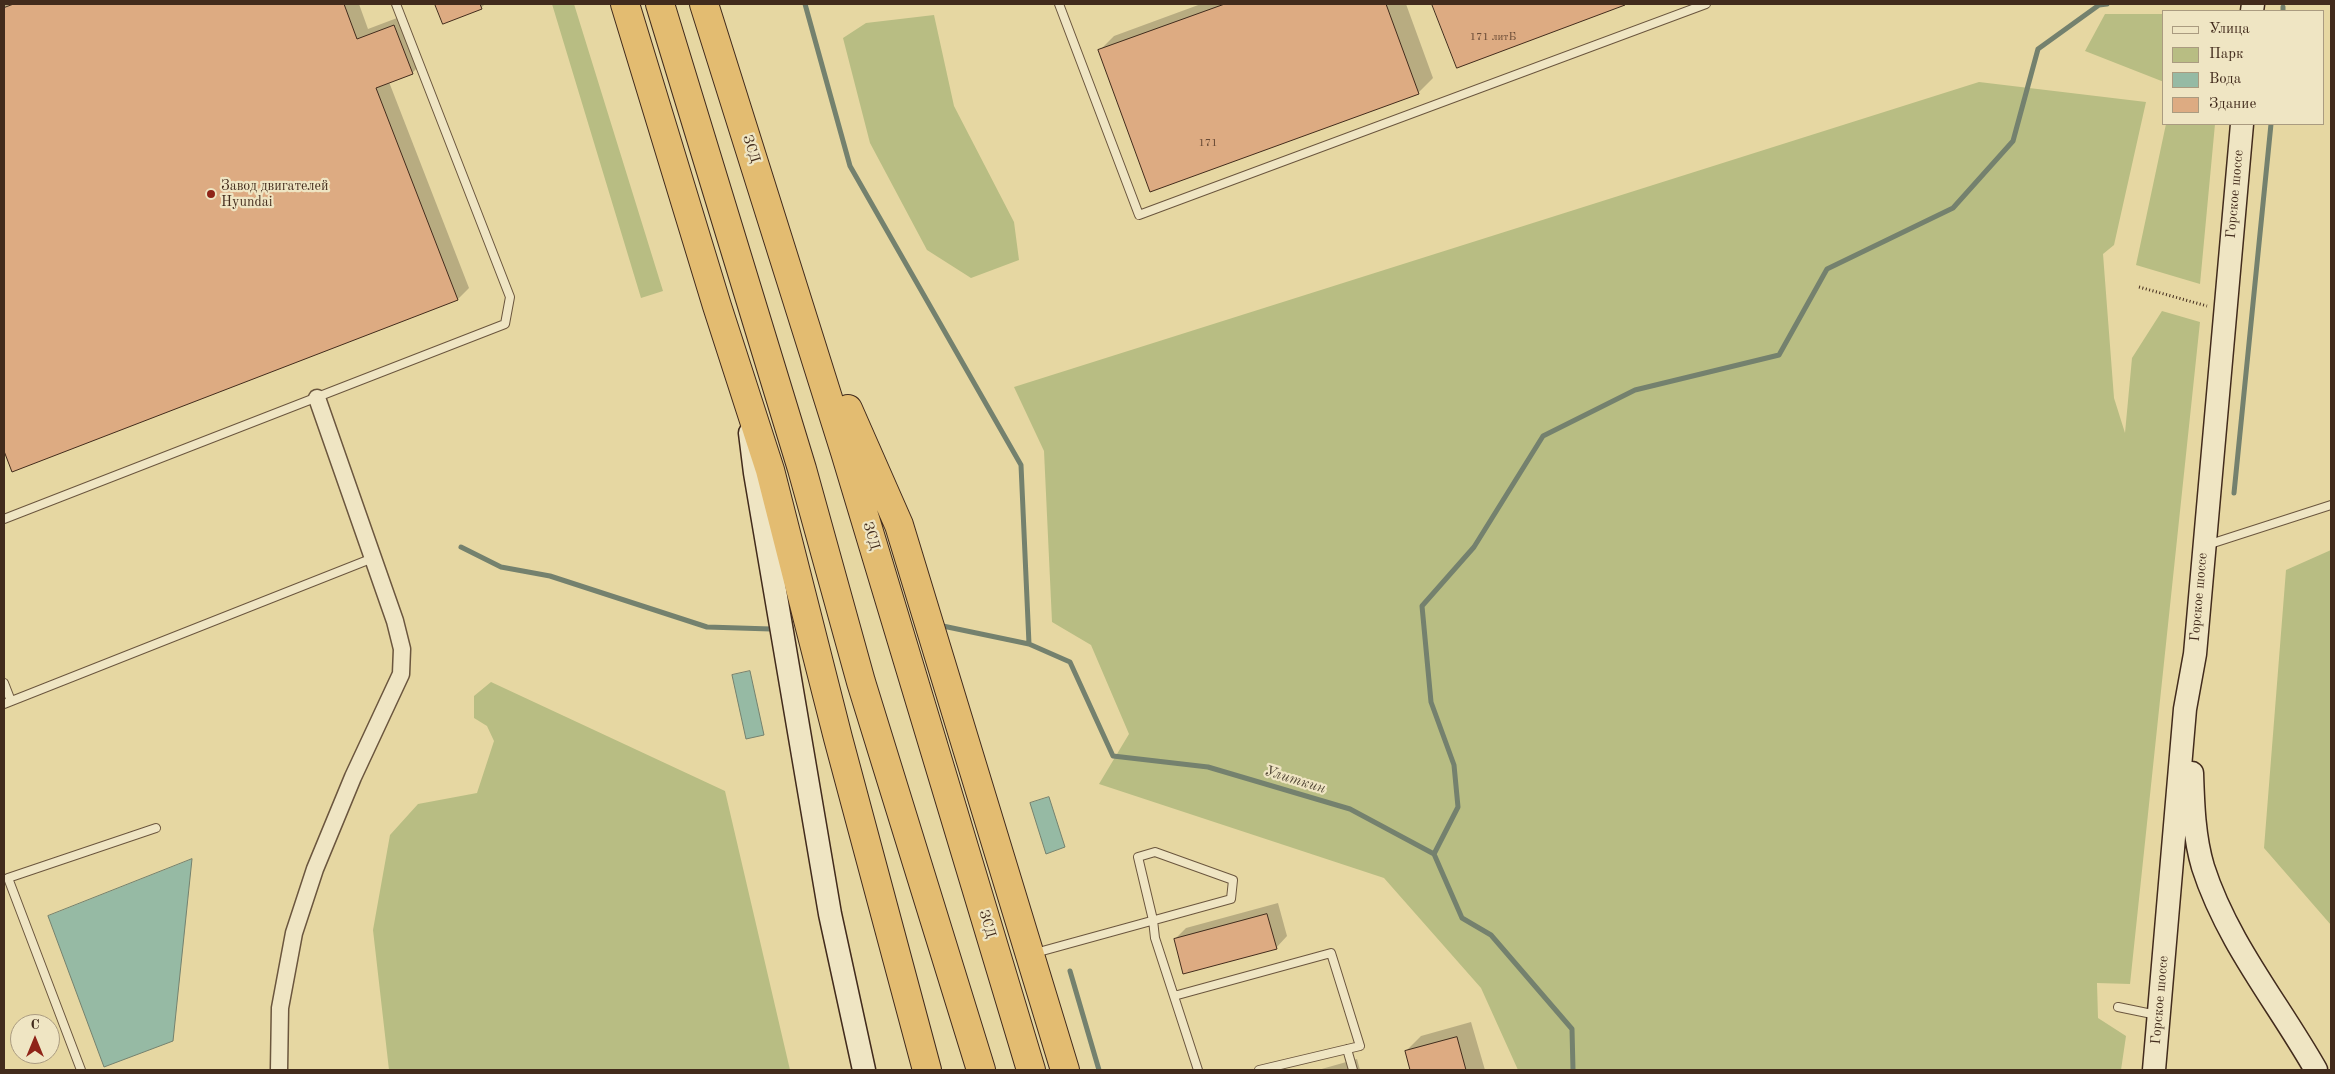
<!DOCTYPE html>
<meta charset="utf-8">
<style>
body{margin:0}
#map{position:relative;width:2335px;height:1074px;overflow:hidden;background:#e6d7a2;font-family:"Old Standard TT",serif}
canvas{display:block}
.frame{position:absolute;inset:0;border:5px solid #422b1c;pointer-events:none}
.legend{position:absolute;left:2162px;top:10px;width:162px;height:115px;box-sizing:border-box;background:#efe5c3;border:1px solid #aa9b80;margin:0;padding:6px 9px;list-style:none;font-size:15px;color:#422b1c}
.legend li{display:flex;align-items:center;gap:10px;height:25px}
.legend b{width:25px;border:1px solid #aa9b80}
.north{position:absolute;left:10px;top:1014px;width:50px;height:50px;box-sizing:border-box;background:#efe5c3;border:1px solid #aa9b80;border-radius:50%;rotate:0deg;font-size:14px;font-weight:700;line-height:20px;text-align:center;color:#422b1c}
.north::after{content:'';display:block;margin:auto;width:18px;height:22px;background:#8f2418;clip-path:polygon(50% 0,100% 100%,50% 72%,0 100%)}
</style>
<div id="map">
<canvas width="2335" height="1074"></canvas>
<div class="frame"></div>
<ul class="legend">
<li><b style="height:6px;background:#efe5c3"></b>Улица</li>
<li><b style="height:14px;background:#b8bd83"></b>Парк</li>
<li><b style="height:14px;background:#96baa4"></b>Вода</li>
<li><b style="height:14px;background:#ddab82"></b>Здание</li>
</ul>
<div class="north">С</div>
</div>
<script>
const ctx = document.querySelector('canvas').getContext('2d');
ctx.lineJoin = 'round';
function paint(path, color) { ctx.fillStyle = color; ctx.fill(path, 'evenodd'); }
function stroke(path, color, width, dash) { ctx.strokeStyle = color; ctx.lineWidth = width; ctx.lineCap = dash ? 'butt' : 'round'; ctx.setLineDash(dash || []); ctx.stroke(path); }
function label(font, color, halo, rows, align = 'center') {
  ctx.font = font + ' "Old Standard TT",serif'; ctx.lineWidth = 4.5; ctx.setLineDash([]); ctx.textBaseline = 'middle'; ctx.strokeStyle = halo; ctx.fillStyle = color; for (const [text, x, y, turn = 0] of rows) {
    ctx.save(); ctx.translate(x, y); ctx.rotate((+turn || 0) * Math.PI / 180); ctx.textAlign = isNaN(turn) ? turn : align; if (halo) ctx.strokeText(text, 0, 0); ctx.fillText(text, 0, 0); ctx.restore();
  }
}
const green = new Path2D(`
 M552,4H574L663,291L641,298Z
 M2105,14H2164V82L2085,51Z
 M934,15L954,106L1014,222L1019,260L971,278L927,250L870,143L843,38L866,23Z
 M1979,82L2146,102L2114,245L2103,254L2114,398L2125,433L2132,358L2162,311L2200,322L2130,984L2097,983L2098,1018L2126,1036L2121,1070H1518L1481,988L1384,878L1099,784L1129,734L1091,645L1052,622L1044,451L1014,387Z
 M2166,124H2215L2200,284L2136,265Z
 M2331,550V925L2264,848L2286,570Z
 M491,682L725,791L790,1070H389L373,930L390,835L418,804L477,793L494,741L487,726L474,718V696Z`);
const water = new Path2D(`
 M750,671L764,735L746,739L732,675Z
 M1049,797L1065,847L1046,854L1030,803Z
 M192,859L173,1041L104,1067L48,916Z`);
const shadow = new Path2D(`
 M4,4H359L368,29L405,15L423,62L412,73L389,82L469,288L458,299L13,471L4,448Z
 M436,4H485L481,8L443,22Z
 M1201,4H1406L1433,78L1418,93L1099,51L1114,36Z
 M1434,4H1624L1457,66Z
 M1278,903L1287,936L1276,948L1175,939L1186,928Z
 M1471,1022L1485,1070H1412L1406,1051L1421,1036Z
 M1357,1059L1360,1070H1318Z`);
const stream = new Path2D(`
 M805,4L850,166L1021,465L1029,644
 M2283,11V7
 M2234,493L2271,124
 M461,547L501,567L550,576L707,627L771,629
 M938,625L1029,644L1070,662L1113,756L1208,767L1350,809L1434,854L1462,918L1491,935L1572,1029L1573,1070
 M1434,854L1458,807L1454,765L1431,702L1422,606L1474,547L1543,436L1635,390L1779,355L1827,269L1953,208L2013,141L2038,49L2099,5L2107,4
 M1070,971L1099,1070`);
const building = new Path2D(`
 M14,4H344L357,39L394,25L413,74L376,88L458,300L12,472L4,451V8Z
 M435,4H480L482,9L443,24Z
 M1225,4H1386L1419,94L1150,192L1098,50Z
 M1432,4H1624L1625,5L1457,68Z
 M1267,914L1277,949L1183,974L1174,939Z
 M1457,1037L1466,1070H1410L1405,1051Z`);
const path = new Path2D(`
 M2139,287L2207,306`);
const lane = new Path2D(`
 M1059,4L1139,215L1706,4
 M4,519L505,324L510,297L396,4
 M2207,545L2331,505
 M4,683L11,701
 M4,704L373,558
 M1035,953L1231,899L1233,880L1155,852L1138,857L1153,920L1155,938L1198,1070
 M1174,996L1331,953L1360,1046L1259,1070
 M2118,1007L2157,1015
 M1347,1049L1353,1070
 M81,1070L8,878L156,828`);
const street = new Path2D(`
 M279,1070L280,1008L294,933L315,869L353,777L401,674L402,649L395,621L317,398`);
const secondary = new Path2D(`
 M2252,11L2253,4
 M750,433L755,473L830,914L864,1070
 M2192,773C2193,804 2194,837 2203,867C2227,942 2278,1003 2316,1070
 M2154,1070L2185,709L2195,654L2242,124`);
const highway = new Path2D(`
 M625,4L717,306L770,470L838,738L927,1070
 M660,4L802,469L861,682L981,1070
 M704,4L845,452L1031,1070
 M848,409L899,525L1065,1070`);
const markers = [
 [211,194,5,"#8f2418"]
];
const numberNames = [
 ["171 литБ",1493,37],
 ["171",1208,143]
];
const streetNames = [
 ["ЗСД",751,149,72],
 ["Горское шоссе",2235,194,-85],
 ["ЗСД",871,536,73],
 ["Горское шоссе",2199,597,-85],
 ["ЗСД",987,924,73],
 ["Горское шоссе",2160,1000,-85]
];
const poiNames = [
 ["Завод двигателей",221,186],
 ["Hyundai",221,202]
];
const waterNames = [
 ["Улиткин",1295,780,17]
];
paint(green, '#b8bd83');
paint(water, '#96baa4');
stroke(water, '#74816e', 1);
paint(shadow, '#0003');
stroke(stream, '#74816e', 5);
paint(building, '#ddab82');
stroke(building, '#422b1c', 1);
stroke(lane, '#6b563e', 10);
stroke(street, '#6b563e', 19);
stroke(secondary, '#422b1c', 25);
stroke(highway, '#422b1c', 30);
stroke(path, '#422b1c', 3, [1, 2.5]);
stroke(lane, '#efe5c3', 8);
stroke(street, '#efe5c3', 16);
stroke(secondary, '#efe5c3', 22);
stroke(highway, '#e3bc71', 28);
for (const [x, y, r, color] of markers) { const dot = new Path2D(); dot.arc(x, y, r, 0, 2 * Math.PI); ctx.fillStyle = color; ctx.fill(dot); stroke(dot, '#efe5c3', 2); }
label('11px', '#694b36', null, numberNames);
label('14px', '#422b1c', '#efe5c3', streetNames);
label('14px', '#422b1c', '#efe5c3', poiNames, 'left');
label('italic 15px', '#534837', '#efe5c3', waterNames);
</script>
